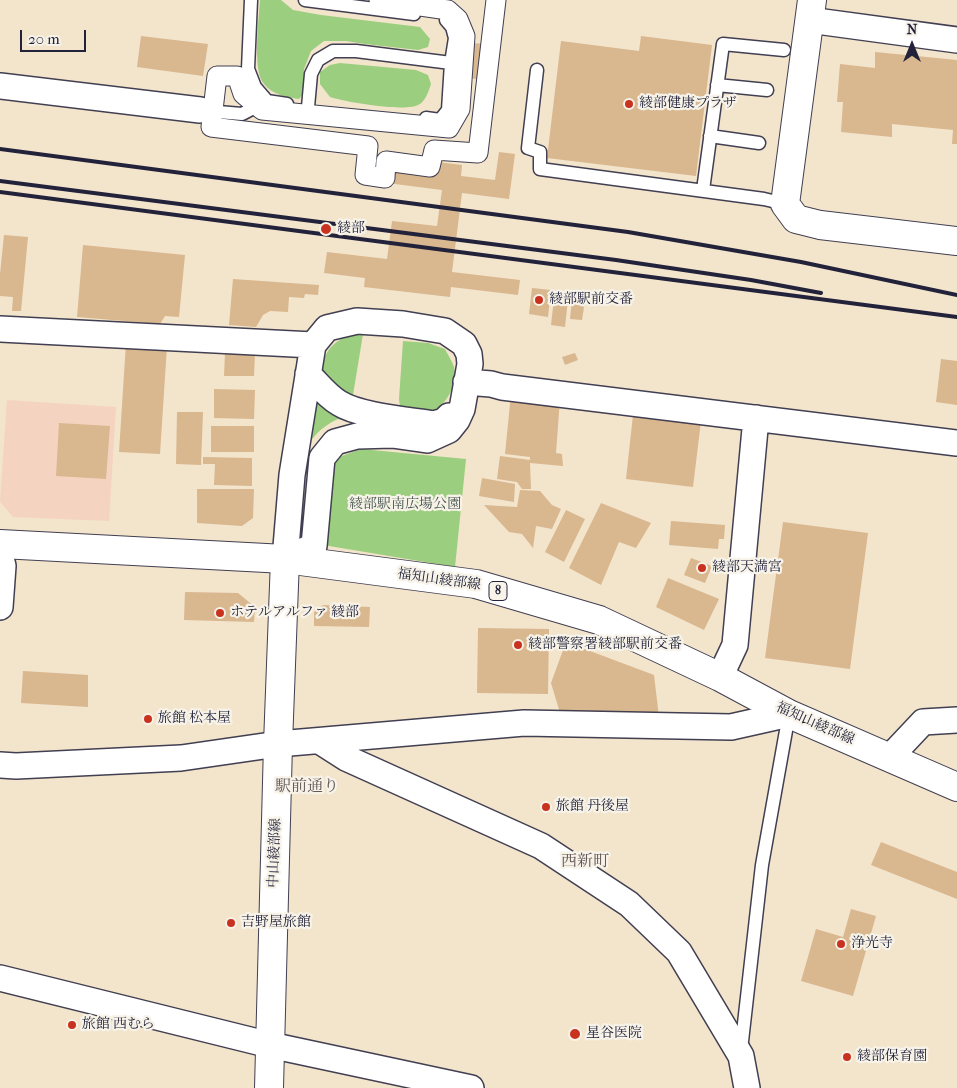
<!DOCTYPE html>
<meta charset="utf-8">
<style>
body{margin:0}
#map{position:relative;width:957px;height:1088px;overflow:hidden;background:#f3e4cc;font-family:"IM FELL French Canon",serif}
canvas{display:block}
.north{position:absolute;left:887px;top:20px;width:50px;height:50px;-webkit-text-stroke:4px #f7f3e8;paint-order:stroke;rotate:0deg;font-size:14px;font-weight:700;line-height:20px;text-align:center;color:#22223b}
.north::after{content:'';display:block;margin:auto;width:18px;height:22px;background:#22223b;clip-path:polygon(50% 0,100% 100%,50% 72%,0 100%)}
.scale{position:absolute;left:20px;top:30px;width:66px;height:22px;box-sizing:border-box;border:2px solid #22223b;border-top:0;padding-left:6px;font-size:15px;line-height:18px;white-space:nowrap;color:#22223b;-webkit-text-stroke:4px #f7f3e8;paint-order:stroke}
</style>
<div id="map">
<canvas width="957" height="1088"></canvas>
<div class="north">N</div>
<div class="scale">20 m</div>
</div>
<script>
const ctx = document.querySelector('canvas').getContext('2d');
ctx.lineJoin = 'round';
function paint(path, color) { ctx.fillStyle = color; ctx.fill(path, 'evenodd'); }
function stroke(path, color, width, dash) { ctx.strokeStyle = color; ctx.lineWidth = width; ctx.lineCap = dash ? 'butt' : 'round'; ctx.setLineDash(dash || []); ctx.stroke(path); }
function label(font, color, halo, rows, align = 'center') {
  ctx.font = font + ' "IM FELL French Canon","Noto Serif JP",serif'; ctx.lineWidth = 4.5; ctx.setLineDash([]); ctx.textBaseline = 'middle'; ctx.strokeStyle = halo; ctx.fillStyle = color; for (const [text, x, y, turn = 0] of rows) {
    ctx.save(); ctx.translate(x, y); ctx.rotate((+turn || 0) * Math.PI / 180); ctx.textAlign = isNaN(turn) ? turn : align; if (halo) ctx.strokeText(text, 0, 0); ctx.fillText(text, 0, 0); ctx.restore();
  }
}
const built = new Path2D(`
 M7,400L116,407L109,521L13,517L0,502Z`);
const green = new Path2D(`
 M260,0H281L293,10L321,15L420,27L430,39L428,47L418,50L365,44L346,41H324L311,51L304,69L303,94L299,99C286,97 273,95 264,84C252,71 259,18 260,0Z
 M340,63L416,70L428,75L431,84C429,90 426,100 420,104C407,113 346,102 330,97L320,84V72L330,65Z
 M355,331L363,334L352,401L321,374C325,347 332,344 355,331Z
 M403,341L428,343L445,349C448,355 452,361 454,367C458,382 447,407 431,411C423,413 409,408 400,407L399,399Z
 M313,397C322,409 337,410 351,414C332,420 319,428 308,445Z
 M361,449L466,459L455,567L323,545L331,460Z`);
const building = new Path2D(`
 M141,36L208,44L203,76L137,67Z
 M641,36L712,45L696,176L547,158L561,41L639,51Z
 M473,43L485,44L481,80L470,78Z
 M875,52L957,60V144H952L953,130L892,124V137L841,132L843,102H837L840,64L875,68Z
 M499,152L515,154L509,199L462,193L452,272L520,280L518,295L451,287L450,297L364,287L365,278L324,273L327,252L387,259L392,221L437,226L442,190L387,183L389,169L435,175L437,162L462,165L461,176L495,180Z
 M4,235L28,237L21,311H12L13,297L0,296V274Z
 M83,245L185,255L179,317L165,316L160,324L77,317Z
 M233,279L319,285L318,295L305,294L304,298L289,297L288,312L270,311L263,315L256,327L229,325Z
 M532,288L551,290L548,317L529,314Z
 M554,298L568,299L565,327L551,325Z
 M572,299L585,301L582,320L570,319Z
 M126,343L167,346L160,454L119,452Z
 M225,353H255L254,376H224Z
 M575,353L578,360L565,365L562,357Z
 M941,359L957,361V405L936,402Z
 M214,389L255,390L254,419L214,418Z
 M511,394L560,399L556,453L562,454L563,466L530,463L531,489H522L517,482L497,479L500,456L530,460V457L505,454Z
 M177,412H203L201,465L176,464Z
 M633,415L701,421L693,487L626,479Z
 M59,423L110,426L106,479L56,476Z
 M211,426H254V452H211Z
 M203,457L252,458V486L214,485L215,464H203Z
 M482,478L515,484L514,502L479,496Z
 M197,489H254L253,518L242,526L197,523Z
 M520,490L540,491L552,505L561,509L552,529L536,526L533,548L522,534L509,532L484,505L517,507Z
 M601,503L651,523L636,548L619,542L601,585L569,568Z
 M566,510L585,519L564,562L545,552Z
 M671,521L725,525L724,539H719L718,549L669,545Z
 M783,522L868,533L850,669L765,658Z
 M691,558L712,566L705,583L684,575Z
 M668,578L719,599L704,630L656,607Z
 M185,592L238,593L255,607L254,622L184,620Z
 M323,605L370,607L369,627L314,626V612Z
 M478,628L549,629L548,694L477,693Z
 M566,642L654,675L659,717L561,716L551,683Z
 M23,671L88,675V707L21,703Z
 M881,842L957,872V899L871,865Z
 M851,909L876,916L853,996L801,981L816,929L843,937Z`);
const service = new Path2D(`
 M251,0L248,69L255,87L267,101L287,104
 M305,0L414,14
 M537,70L528,148L540,152V169L764,199L785,204
 M717,85L767,90
 M308,107L311,74L318,60L333,51H356L451,63
 M206,111L242,114L263,103
 M426,118L440,120L448,110L451,63L455,38L452,27L446,20
 M710,136L759,143
 M703,190L723,44L784,50
 M741,1050L762,865L789,714`);
const pedestrian = new Path2D(`
 M379,0L448,10L458,19L465,36L460,109L449,128L262,110L243,94L237,76H217L211,127L368,146L365,175L385,178L386,161L430,167L434,150L478,153L496,0`);
const minor = new Path2D(`
 M809,20L957,40
 M0,86L200,110
 M357,321L403,324L445,331L464,344L469,354L470,364L462,409L457,420L449,430L427,440L392,435L357,436L335,442L322,458L314,546L285,559L292,475L313,345L327,328Z
 M0,329L313,345
 M308,374C318,384 327,396 339,403C359,416 410,420 434,424L444,421L449,416
 M466,382L491,384L502,387L957,443
 M0,554L3,566L0,607
 M720,677L735,645L756,418
 M321,742L346,758L541,846L629,904L679,952L741,1056L747,1088
 M890,757L923,722L957,720
 M0,765L16,766L181,758L278,744L524,723L731,727L789,714
 M0,978L270,1045L471,1088`);
const tertiary = new Path2D(`
 M812,0L785,204L796,219L820,225L957,241`);
const secondary = new Path2D(`
 M269,1088L278,744L285,559`);
const primary = new Path2D(`
 M0,544L285,559L476,584L599,620L720,677L789,714L957,787`);
const rail = new Path2D(`
 M0,149L628,232L801,262L957,295
 M0,181L616,260L751,280L821,293
 M0,192L957,317`);
const markers = [
 [629,104,5,"#c8321e"],
 [326,229,6,"#c8321e"],
 [539,300,5,"#c8321e"],
 [702,568,5,"#c8321e"],
 [220,613,5,"#c8321e"],
 [518,645,5,"#c8321e"],
 [148,719,5,"#c8321e"],
 [546,807,5,"#c8321e"],
 [231,923,5,"#c8321e"],
 [841,944,5,"#c8321e"],
 [72,1025,5,"#c8321e"],
 [575,1034,6,"#c8321e"],
 [847,1057,5,"#c8321e"]
];
const shields = [
 [498,591,18]
];
const shieldNames = [
 ["8",498,591]
];
const poiNames = [
 ["綾部健康プラザ",639,104],
 ["綾部",337,229],
 ["綾部駅前交番",549,300],
 ["綾部天満宮",712,568],
 ["ホテルアルファ 綾部",230,613],
 ["綾部警察署綾部駅前交番",528,645],
 ["旅館 松本屋",158,719],
 ["旅館 丹後屋",556,807],
 ["吉野屋旅館",241,923],
 ["浄光寺",851,944],
 ["旅館 西むら",82,1025],
 ["星谷医院",586,1034],
 ["綾部保育園",857,1057]
];
const parkNames = [
 ["綾部駅南広場公園",405,505]
];
const streetNames = [
 ["福知山綾部線",439,580,8],
 ["福知山綾部線",815,724,24],
 ["中山綾部線",275,853,-88]
];
const quarterNames = [
 ["駅前通り",307,787],
 ["西新町",585,862]
];
paint(built, '#f5d3c1');
paint(green, '#9bce7e');
paint(building, '#d9b78f');
stroke(service, '#413f51', 15);
stroke(pedestrian, '#413f51', 21);
stroke(minor, '#413f51', 28);
stroke(tertiary, '#413f51', 30);
stroke(secondary, '#413f51', 30);
stroke(primary, '#413f51', 30);
stroke(service, '#fff', 12);
stroke(pedestrian, '#fff', 19);
stroke(minor, '#fff', 25);
stroke(tertiary, '#fff', 28);
stroke(secondary, '#fff', 28);
stroke(primary, '#fff', 28);
stroke(rail, '#22223b', 4);
for (const [x, y, r, color] of markers) { const dot = new Path2D(); dot.arc(x, y, r, 0, 2 * Math.PI); ctx.fillStyle = color; ctx.fill(dot); stroke(dot, '#f7f3e8', 2); }
for (const [x, y, w] of shields) { const box = new Path2D(); box.roundRect(x - w / 2, y - 9.5, w, 19, 4); ctx.fillStyle = '#f7f3e8'; ctx.fill(box); stroke(box, '#22223b', 1); }
label('bold 12px', '#22223b', null, shieldNames);
label('14px', '#22223b', '#f7f3e8', poiNames, 'left');
label('14px', '#46564f', '#f7f3e8', parkNames);
label('14px', '#22223b', '#f7f3e8', streetNames);
label('16px', '#625658', '#f7f3e8', quarterNames);
</script>
